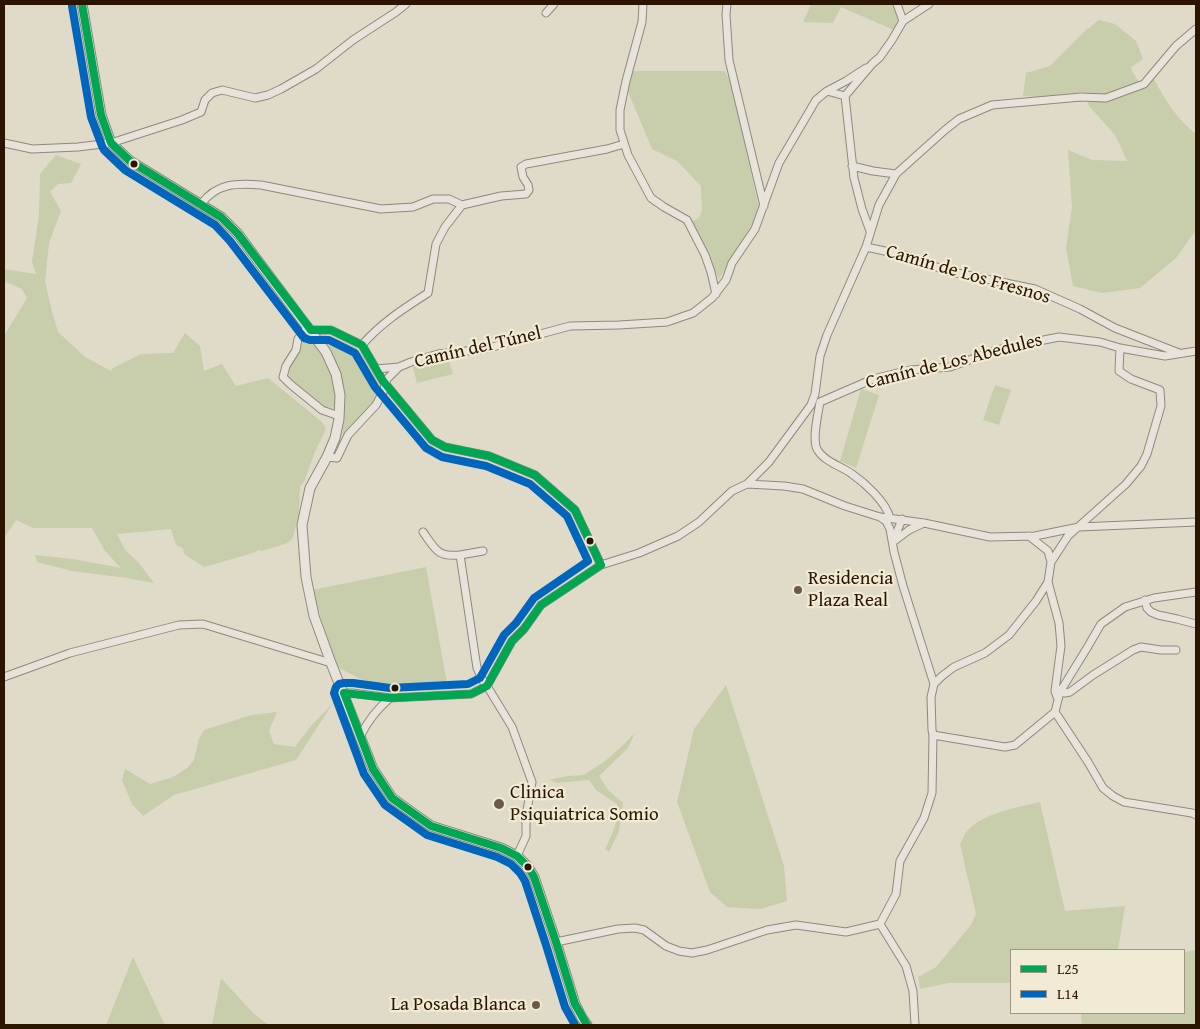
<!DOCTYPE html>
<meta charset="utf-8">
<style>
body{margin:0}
#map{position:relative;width:1200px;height:1029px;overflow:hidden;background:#e0dac8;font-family:"Gentium Book Plus",serif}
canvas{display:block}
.frame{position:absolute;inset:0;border:5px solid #2c1500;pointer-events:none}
.legend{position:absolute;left:1010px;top:949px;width:175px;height:65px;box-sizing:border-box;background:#f1ead4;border:1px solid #a2957f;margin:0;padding:6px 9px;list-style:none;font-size:15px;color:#2c1500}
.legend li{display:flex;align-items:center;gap:10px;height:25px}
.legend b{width:25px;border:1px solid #a2957f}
</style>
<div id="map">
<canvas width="1200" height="1029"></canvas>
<div class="frame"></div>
<ul class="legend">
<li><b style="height:6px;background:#00a651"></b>L25</li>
<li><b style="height:6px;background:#0065bd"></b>L14</li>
</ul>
</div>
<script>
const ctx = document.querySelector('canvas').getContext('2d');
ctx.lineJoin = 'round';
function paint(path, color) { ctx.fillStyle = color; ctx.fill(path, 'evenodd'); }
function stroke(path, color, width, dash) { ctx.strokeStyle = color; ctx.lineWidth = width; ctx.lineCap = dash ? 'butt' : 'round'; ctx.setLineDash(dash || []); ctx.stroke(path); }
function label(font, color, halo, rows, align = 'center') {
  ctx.font = font + ' "Gentium Book Plus",serif'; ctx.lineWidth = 4.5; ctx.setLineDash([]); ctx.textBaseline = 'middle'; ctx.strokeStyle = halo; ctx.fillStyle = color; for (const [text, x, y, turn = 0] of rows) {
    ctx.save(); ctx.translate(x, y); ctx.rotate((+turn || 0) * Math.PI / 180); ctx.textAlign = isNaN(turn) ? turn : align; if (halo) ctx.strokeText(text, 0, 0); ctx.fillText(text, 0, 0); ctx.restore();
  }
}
const green = new Path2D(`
 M811,4H893L898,19L894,30L841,7L833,23L803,22Z
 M1099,20L1115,24L1136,41L1143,59L1131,67L1132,71L1139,82L1153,77C1164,99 1177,119 1196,134V230L1176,258L1140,288L1102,293L1073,286L1066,248L1072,207L1068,150L1092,160L1127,161L1115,135L1089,106L1083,92L1040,97L1023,96L1024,88L1026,73L1050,66L1085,31Z
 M631,71H725L731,84L759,208L753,223L719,279L690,222L699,218L702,210L701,186L677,161L652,149L627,89Z
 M56,155L81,164L71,183L58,184L50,192L61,211L49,243L45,282L52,311L58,332L85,357L111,371L113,368L141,354L173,353L185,333L200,346L204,371L222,364L236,386L268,378L322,422L326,429L315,452L304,482L300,487L299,512L293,538L287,543L262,551L259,550L253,553L204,567L184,554L183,548L176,545L171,529L117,534L125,550L139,563L154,583L127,578L72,571L37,562L35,555L73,559L121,568L105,551L92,528H33L16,520L4,538V336L27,298L22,289L4,281V269L36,274L32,262L39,215L40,174Z
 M323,334C334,338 346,342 356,348C368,357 375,375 381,388C373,410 354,418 342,437L345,408L322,407L288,376L291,363L306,335Z
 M448,357L453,374L417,383L413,367Z
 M995,385L1011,390L999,425L983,420Z
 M861,389L879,395L856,468L840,461Z
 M426,567L448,689L432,691L374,686L337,667L312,590Z
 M726,685L784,866L787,901L760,909L727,907L710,892L677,802L694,729Z
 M333,703L296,760L174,795L143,816L132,804L122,780L125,769L150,784L173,777L187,768L194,760L199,739L204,730L252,715L277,712L269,731L274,744L295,747L310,727Z
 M635,733L628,748L599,776L609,791L623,803L619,831L609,852L605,849C612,834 620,820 617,804L596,790L589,780L557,783L549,780L568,776L584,775L605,761L621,747Z
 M1040,802L1065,911L1125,906L1118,950H1011V983H948L920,989L918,977L936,967L971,925L976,914L960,844C963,839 965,833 968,830C984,813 1018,807 1040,802Z
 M1196,950V1025H1082L1081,1013H1184V952Z
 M133,957L165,1025H106Z
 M221,978L254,1014L269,1025H212Z`);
const minor = new Path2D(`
 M643,4L642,22L626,81L620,110V130L628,155L651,198L664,207L687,220L705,255L711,272L716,294
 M727,4L726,14L729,60L764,206
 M897,4L903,21
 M546,13L554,4
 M827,91L846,81L866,68
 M4,143L32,149L78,147L111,143L182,120L201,112L205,100L212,93L222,90L255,98L268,95L281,89L316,69L353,40L396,12L406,4
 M852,166L873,171L896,174
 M201,204C217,183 236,183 261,185L381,209L413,207L433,199H449L462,205L501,196L526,194L529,190L528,185L523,177L521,167L526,164L607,149L624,144
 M870,231L862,209L854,178L845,96L872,64L880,57L892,40L903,21L929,4
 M866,247L908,256L947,271L1035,289L1080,309L1115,328L1179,353
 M308,326L298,339L296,350L286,366L283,377L290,384L322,410L339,416
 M311,330H331L362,345L383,381L432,440L445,447L489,456L535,475L575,510L601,565
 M362,345C381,323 403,309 428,293L436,244L445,227L462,205
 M376,369L399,367L411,362L438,354L485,349L570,326L619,325L667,322L693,313L712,298L726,280L732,263L755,229L779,163L816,100L827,91L845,96
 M327,457L337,458L348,435L376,405L383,392L387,379L399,367
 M747,484L784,486L803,489L845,506L880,517L924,523L990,537L1035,536L1079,527L1196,522
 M880,517L886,521L890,529L894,552L903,586L934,684L931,697L932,730L933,735L932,793L924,818L900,861L896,894L880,924L906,966L913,991L915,1025
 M890,518C886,502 865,483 852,474C841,466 823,461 817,449C812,439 818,414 820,402L873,379L910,370L950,367L997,350L1044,340L1059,337L1100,342L1120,348
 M423,532C436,550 437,557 460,555
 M1029,536L1048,551L1051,562
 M893,542L909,530L924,523
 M893,542L902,519
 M483,551L460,555L477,668L486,687
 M1048,582L1059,623L1061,646L1055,691L1057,697
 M1196,592L1154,598L1125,607L1101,624L1087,648L1060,692L1055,712L1088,762L1103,788L1113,796L1124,802L1192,813L1196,815
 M1145,600L1147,608L1151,612L1158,615L1177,619L1196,624
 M4,677L70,653L179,625L203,624L331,663
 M934,684L942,676L954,667L985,653L1009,635L1036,601L1048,582L1051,562L1068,536L1126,484L1141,466L1147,454L1161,406L1160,390L1131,379L1119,371L1120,348L1165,356L1196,351
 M487,686L512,727L532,782L526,816V836L517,856
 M1060,692L1065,693L1070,692L1093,675L1133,650L1141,647L1161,650H1176
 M344,693H352L390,698L471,694L487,686L512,641L524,629L541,605L601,565L639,553L678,536L699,522L732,491L747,484L769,462L811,405L815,394L820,356L827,335L866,247L879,205L896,174L945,130L959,119L992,105L1081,97L1106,98L1144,84L1176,46L1196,29
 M933,735L1005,747L1015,745L1055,712
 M360,737C367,722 377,709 390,698
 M556,942L618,929L635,928L644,930L666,946L679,951L692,953L707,950L767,930L796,925L846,932L880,924`);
const tertiary = new Path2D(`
 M82,4L101,115L111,143L130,161L221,217L238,234L326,352L336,374L340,395L339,419L335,438L327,457L310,488L302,525L306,577L314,616L331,663L373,769L392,798L431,826L501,848L517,856L528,867L534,877L556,942L575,1004L582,1018L587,1025`);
const bus1 = new Path2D(`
 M82,4L101,115L111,143L130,161L221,217L238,234L311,330
 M311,330H331L362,345L383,381L432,440L445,447L489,456L535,475L575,510L601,565
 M344,693L373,769L392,798L431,826L501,848L517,856L528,867L534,877L556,942L575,1004L587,1025
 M344,693L390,698L471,694L487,686L512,641L524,629L541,605L601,565`);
const bus2 = new Path2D(`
 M72,6L91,117L102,146L104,150L125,170L215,225L230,241L304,338L310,340H329L355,353L375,387L426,448L442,457L486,466L530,484L567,516L588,561L534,598L516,623L504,635L480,678L468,684L390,688L353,683H344L339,684L336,687L334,693L364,774L385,805L427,835L497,857L511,864L520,873L525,881L546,945L565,1007L575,1025`);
const markers = [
 [134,164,4.5,"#2c1500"],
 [590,541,4.5,"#2c1500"],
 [798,590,5,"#6b5a46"],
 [395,688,4.5,"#2c1500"],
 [499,804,6,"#6b5a46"],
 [528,867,4.5,"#2c1500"],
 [536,1005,5,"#6b5a46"]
];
const streetNames = [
 ["Camín de Los Fresnos",968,275,16],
 ["Camín del Túnel",478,348,-13],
 ["Camín de Los Abedules",954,362,-14]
];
const poiNames = [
 ["Residencia",808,579],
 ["Plaza Real",808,601],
 ["Clinica",510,793],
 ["Psiquiatrica Somio",510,815],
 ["La Posada Blanca",526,1005,"right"]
];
paint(green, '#c8cdab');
stroke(minor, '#8f897c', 9);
stroke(tertiary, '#8f897c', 11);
stroke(minor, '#e7e3da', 7);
stroke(tertiary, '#e7e3da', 9);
stroke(bus1, '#00a651', 8);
stroke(bus2, '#0065bd', 8);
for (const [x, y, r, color] of markers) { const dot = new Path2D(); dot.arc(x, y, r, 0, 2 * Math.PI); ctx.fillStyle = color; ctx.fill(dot); stroke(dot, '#f1ead4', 2); }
label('19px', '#2c1500', '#f1ead4', streetNames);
label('19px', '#2c1500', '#f1ead4', poiNames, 'left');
</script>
